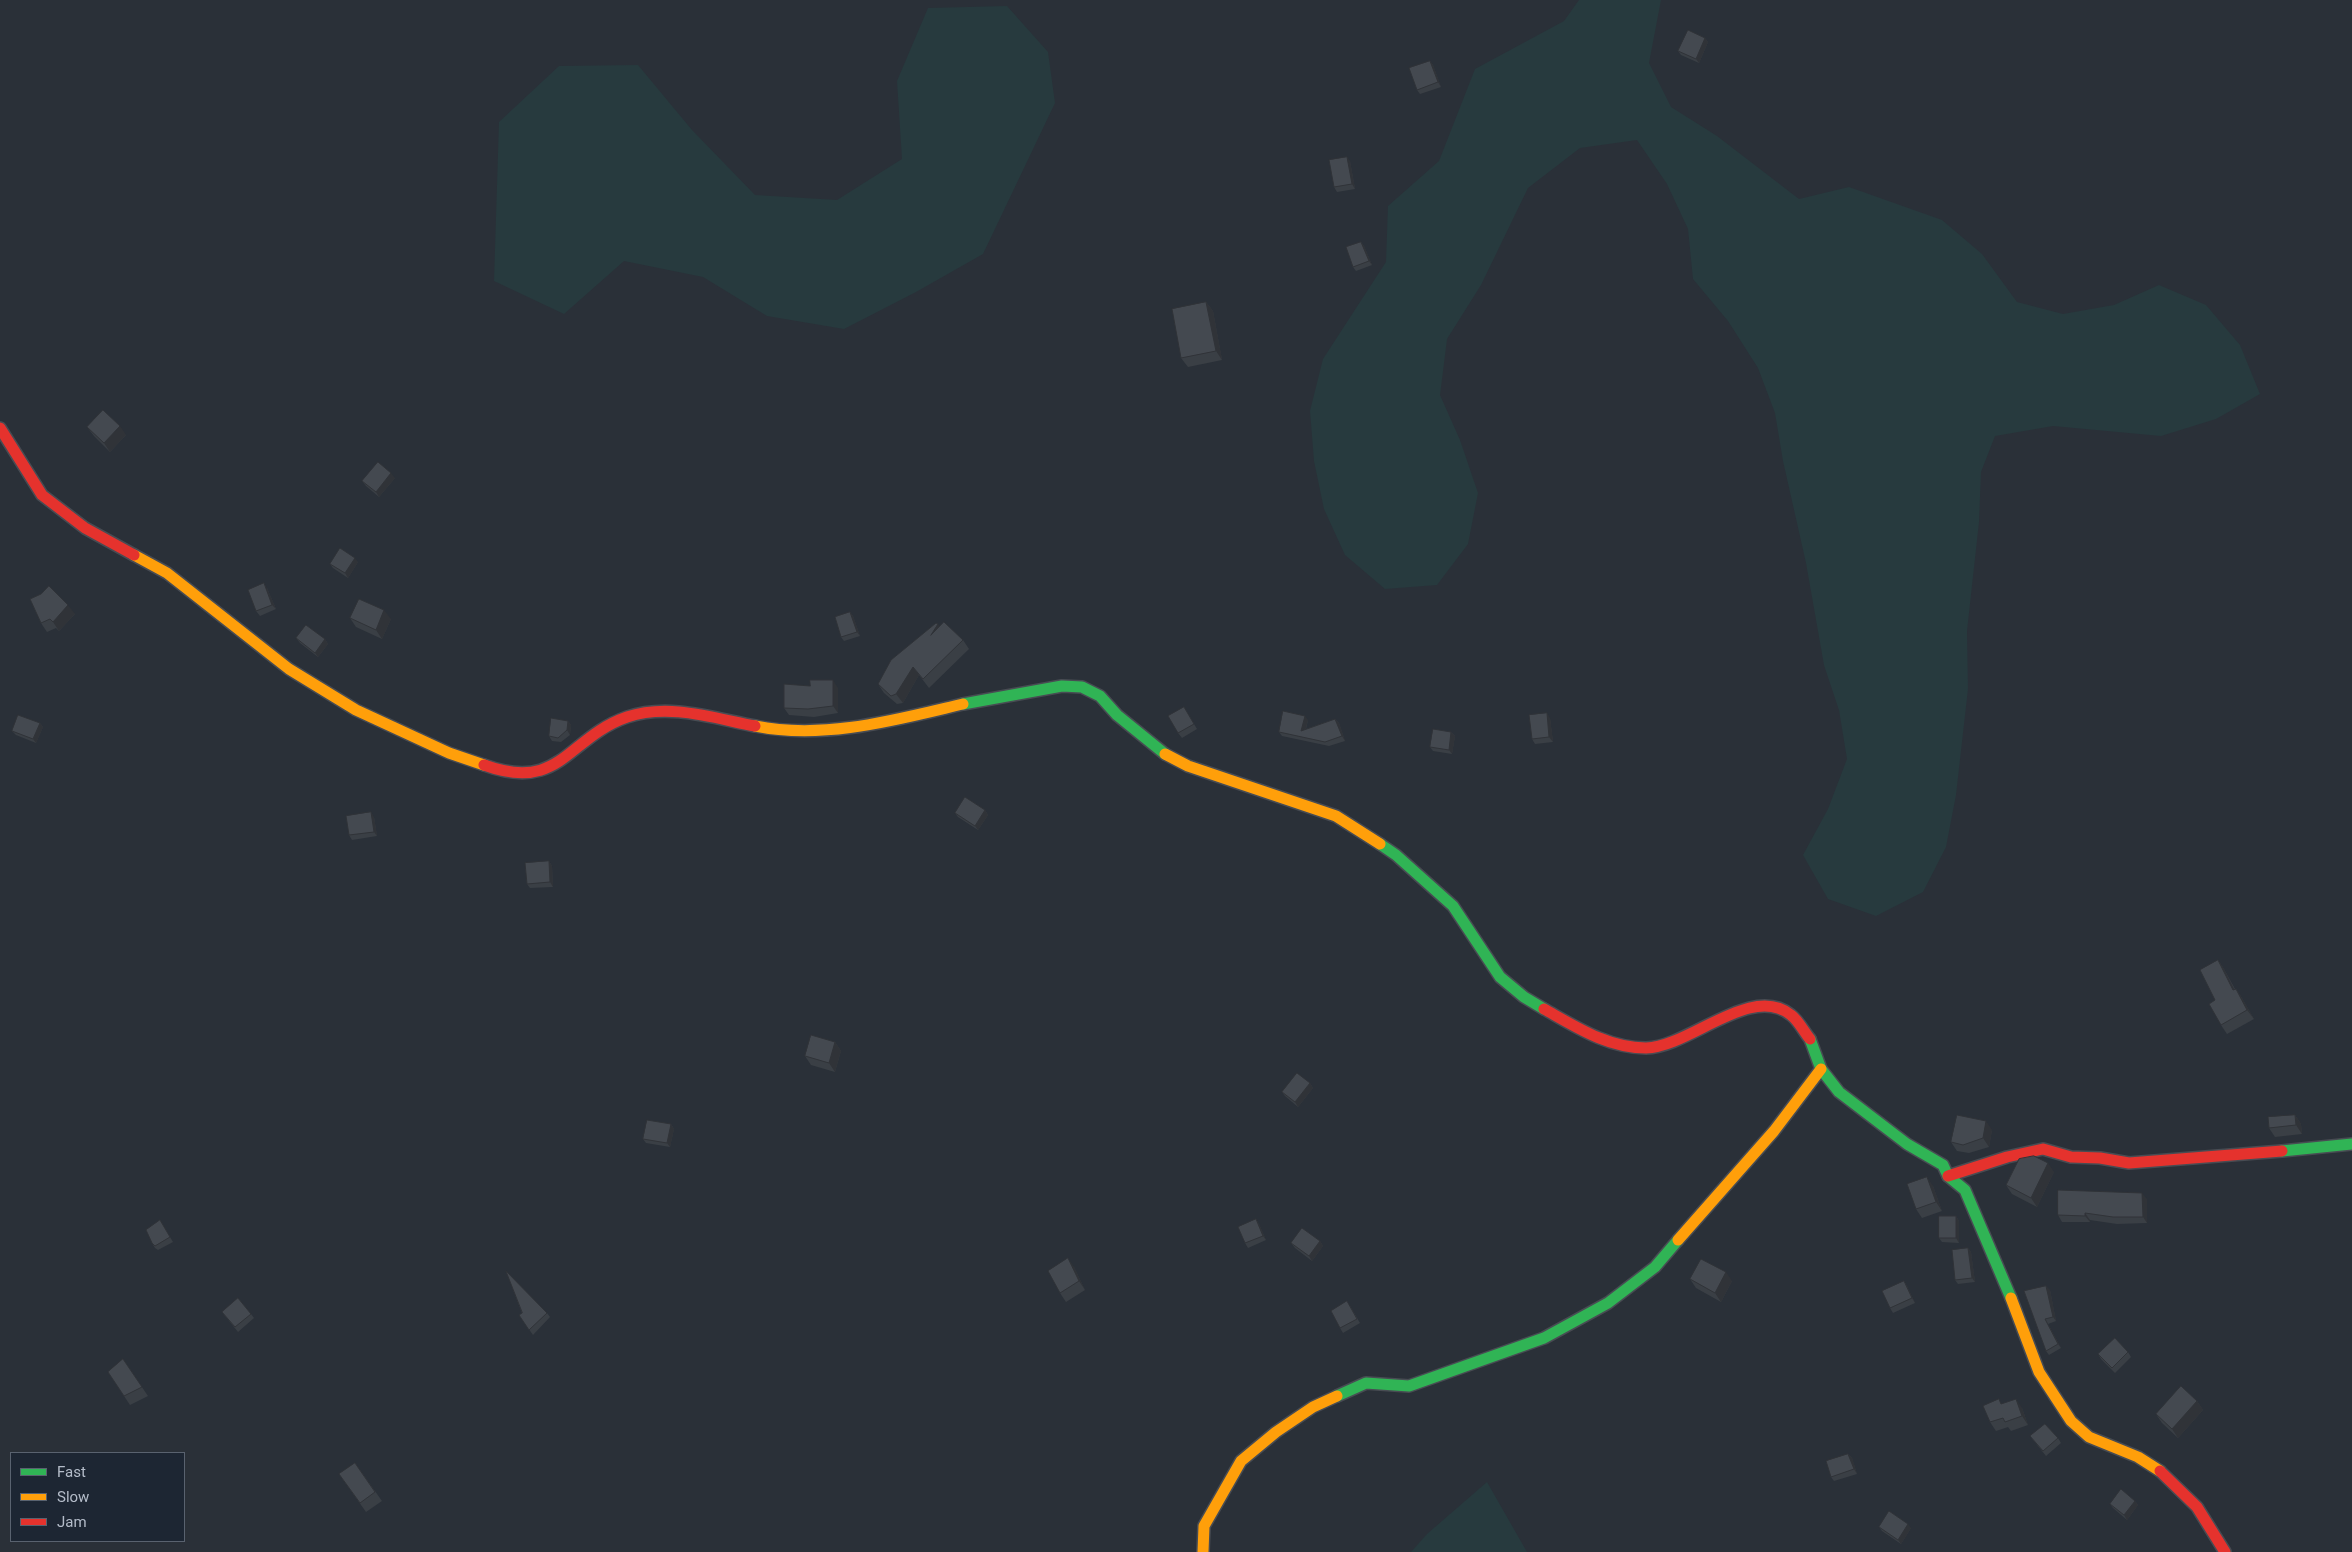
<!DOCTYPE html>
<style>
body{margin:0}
#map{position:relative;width:2352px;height:1552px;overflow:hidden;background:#2a3038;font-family:Roboto,sans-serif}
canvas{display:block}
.legend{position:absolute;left:10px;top:1452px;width:175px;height:90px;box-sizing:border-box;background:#1d2633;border:1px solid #59626f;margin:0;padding:6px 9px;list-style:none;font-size:15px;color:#b4bcc9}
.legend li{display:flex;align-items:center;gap:10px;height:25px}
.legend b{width:25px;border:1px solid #59626f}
</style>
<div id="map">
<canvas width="2352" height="1552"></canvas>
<ul class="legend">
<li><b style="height:6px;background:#30b455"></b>Fast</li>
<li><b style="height:6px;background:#ff9f0a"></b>Slow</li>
<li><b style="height:6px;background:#e5322d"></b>Jam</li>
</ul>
</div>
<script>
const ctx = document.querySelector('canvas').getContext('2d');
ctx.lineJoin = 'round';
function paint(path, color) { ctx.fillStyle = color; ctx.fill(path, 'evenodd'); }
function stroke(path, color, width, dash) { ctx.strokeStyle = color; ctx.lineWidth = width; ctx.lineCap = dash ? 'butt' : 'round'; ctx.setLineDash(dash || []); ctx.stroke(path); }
const green = new Path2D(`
 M1579,0H1661L1649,63L1671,107L1717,136L1799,199L1849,187L1942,220L1982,254L2017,302L2063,314L2114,305L2159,285L2206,305L2240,345L2260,394L2216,419L2161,436L2053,426L1995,436L1981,472L1979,522L1967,631L1968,689L1956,795L1946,847L1923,892L1876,916L1828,899L1803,855L1828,809L1847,759L1839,710L1824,665L1806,563L1783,461L1775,413L1758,368L1728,321L1693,279L1688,229L1667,184L1637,140L1580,148L1528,188L1481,285L1447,339L1440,395L1460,440L1478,493L1468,544L1437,585L1385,589L1345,555L1324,509L1314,461L1310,411L1323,359L1386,262L1388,206L1439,161L1475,69L1564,21Z
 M1007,6L1048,52L1055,103L983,254L916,292L844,329L767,316L703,277L624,261L564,314L494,281L499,122L559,66L638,65L692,130L755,195L837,200L902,159L897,81L928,8Z
 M1487,1482L1527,1552H1411L1427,1534Z`);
const fast = new Path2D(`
 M963,704L1062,686L1082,687L1100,696L1117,715L1165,754
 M1380,844L1396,855L1453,906L1500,977L1524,997L1544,1009
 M1810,1039L1821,1069L1839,1092L1907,1144L1943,1165L1948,1176L1965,1190L2011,1298
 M2282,1151L2352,1144
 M1337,1396L1366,1383L1409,1386L1544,1338L1608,1303L1655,1267L1678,1240`);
const slow = new Path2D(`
 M134,555L167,573L289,669L356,710L449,753L484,765
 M755,726C824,740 895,720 963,704
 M1165,754L1188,766L1336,816L1380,844
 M1678,1240L1774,1131L1821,1069
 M2011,1298L2039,1372L2071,1421L2089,1437L2138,1457L2160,1471
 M1203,1552L1204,1526L1241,1461L1276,1432L1313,1407L1337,1396`);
const jam = new Path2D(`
 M0,428L42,495L85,528L134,555
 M484,765C561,793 567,738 627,717C669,703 713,718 755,726
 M1544,1009C1576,1027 1608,1048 1646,1048C1690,1047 1751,983 1791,1015C1799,1021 1804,1032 1810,1039
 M1948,1176L2007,1157L2043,1149L2071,1157L2100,1158L2129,1163L2282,1151
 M2160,1471L2197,1507L2225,1552`);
const wall = new Path2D(`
 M1705,38L1708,42L1699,63L1681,55L1678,51Z
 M1430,61L1433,65L1441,87L1420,94L1417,90Z
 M1350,161L1355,189L1337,192L1334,187Z
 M1361,242L1364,246L1372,265L1356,271L1353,267Z
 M1206,302L1213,311L1222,360L1188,367L1181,358Z
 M87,427L126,435L110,452L94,436Z
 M395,478L379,497L366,486L362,481Z
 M358,562L348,578L333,568L330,564Z
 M267,588L276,609L260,616L256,611Z
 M30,599L75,614L59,631L56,628L47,632L41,623Z
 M850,612L853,616L860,636L844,641L841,637Z
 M350,618L391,619L382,639L356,627Z
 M939,627L963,640L969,649L929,688L919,675L903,703L897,704L884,693L878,684Z
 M296,638L325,639L328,644L318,657L300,643Z
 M838,688V713L814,717L789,715L784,708Z
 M1184,707L1197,729L1182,738L1178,733Z
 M1550,718L1553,742L1535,744L1532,739Z
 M1335,719L1339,723L1345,741L1329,746L1282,736L1279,732L1308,720L1306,729Z
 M568,721L571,725L570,735L561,742L552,741L549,736Z
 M40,723L43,727L36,743L16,735L12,731Z
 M1451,732L1455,736L1452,754L1433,751L1430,747Z
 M985,810L988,815L978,830L958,817L955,813Z
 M374,817L377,836L352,840L349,835Z
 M549,861L552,866L553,887L530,888L527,884Z
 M2218,960L2224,969L2235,989H2236L2242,998L2254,1019L2227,1034L2221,1025L2215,1000Z
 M835,1042L841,1051L835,1072L811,1065L805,1056Z
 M1310,1083L1313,1088L1298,1107L1285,1096L1282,1092Z
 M2295,1115L2301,1124L2302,1134L2275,1137L2269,1128Z
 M671,1124L674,1129L670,1147L646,1143L643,1139Z
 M1992,1130L1989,1147L1969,1153L1957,1151L1951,1142Z
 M2054,1172L2037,1207L2012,1194L2006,1185Z
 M1933,1186L1942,1211L1922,1218L1916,1209Z
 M2147,1199V1223L2117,1224L2090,1220V1222H2062L2058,1215Z
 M1956,1216L1959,1221V1243L1942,1242L1939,1238Z
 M1256,1219L1259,1224L1266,1240L1248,1248L1245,1243Z
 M160,1220L173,1242L158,1250L155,1248L152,1243Z
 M1320,1241L1323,1246L1312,1261L1295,1248L1291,1243Z
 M1968,1248L1971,1252L1975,1282L1958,1284L1955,1280Z
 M1074,1267L1085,1290L1066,1302L1060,1293Z
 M1690,1279L1732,1281L1721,1302L1696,1288Z
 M1904,1281L1907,1286L1915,1303L1893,1313L1890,1308Z
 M2050,1290L2056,1321L2048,1324L2061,1348L2049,1355L2046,1351L2024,1291Z
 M1350,1306L1360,1323L1343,1333L1340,1328Z
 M222,1312L251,1314L254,1318L238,1332Z
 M547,1313L550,1317L533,1335L519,1315Z
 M2128,1352L2131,1357L2115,1373L2101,1359L2098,1354Z
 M123,1359L148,1396L130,1405L108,1372Z
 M2197,1401L2203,1410L2178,1438L2162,1423L2156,1414Z
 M2002,1404L2022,1408L2028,1425L2011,1431L2008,1427L1996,1431L1990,1422Z
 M2030,1436L2058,1438L2061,1443L2046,1456Z
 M1848,1454L1852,1458L1857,1474L1834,1481L1831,1477Z
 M355,1463L382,1501L366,1512L339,1474Z
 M2135,1501L2138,1505L2127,1520L2113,1508L2110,1504Z
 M1879,1527L1911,1528L1901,1544L1882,1531Z`);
const shadedWall = new Path2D(`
 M1705,38L1708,42L1699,63L1696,59Z
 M1430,61L1433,65L1441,87L1438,82Z
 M1347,157L1350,161L1355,189L1352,184Z
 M1361,242L1364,246L1372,265L1369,261Z
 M1206,302L1213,311L1222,360L1216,351Z
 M120,426L126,435L110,452L104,443Z
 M391,473L395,478L379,497L376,492Z
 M355,558L358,562L348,578L345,573Z
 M264,583L267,588L276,609L272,605Z
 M68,605L75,614L59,631L53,622Z
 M384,610L391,619L382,639L376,630Z
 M850,612L853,616L860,636L857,632Z
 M938,624L944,633L931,635Z
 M325,639L328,644L318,657L315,653Z
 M913,667L919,675L903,703L896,694Z
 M833,680L838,688V713L833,706Z
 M1547,713L1550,718L1553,742L1549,737Z
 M1305,716L1308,720L1304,735L1301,731Z
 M1335,719L1339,723L1345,741L1342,736Z
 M568,721L571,725L570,735L567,730Z
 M40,723L43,727L36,743L33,739Z
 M1451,732L1455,736L1452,754L1449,750Z
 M985,810L988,815L978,830L975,826Z
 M371,812L374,817L377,836L374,832Z
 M549,861L552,866L553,887L550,882Z
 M2218,960L2224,969L2239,999L2233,990Z
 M2236,989L2242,998L2254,1019L2247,1010Z
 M835,1042L841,1051L835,1072L829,1063Z
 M1310,1083L1313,1088L1298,1107L1295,1102Z
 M2295,1115L2301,1124L2302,1134L2296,1125Z
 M1986,1121L1992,1130L1989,1147L1983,1138Z
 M671,1124L674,1129L670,1147L667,1143Z
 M2048,1163L2054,1172L2037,1207L2031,1198Z
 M1927,1177L1933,1186L1942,1211L1936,1202Z
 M2142,1193L2147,1199V1223L2143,1217Z
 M2085,1213L2090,1220V1222L2085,1216Z
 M1956,1216L1959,1221V1243L1956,1238Z
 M1256,1219L1259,1224L1266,1240L1263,1236Z
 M1320,1241L1323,1246L1312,1261L1309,1256Z
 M1968,1248L1971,1252L1975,1282L1972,1278Z
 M1068,1258L1074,1267L1085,1290L1079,1281Z
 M1726,1272L1732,1281L1721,1302L1715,1293Z
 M1904,1281L1907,1286L1915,1303L1912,1298Z
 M2046,1286L2050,1290L2056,1321L2053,1317Z
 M2045,1319L2048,1324L2061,1348L2058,1344Z
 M2016,1399L2022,1408L2028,1425L2022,1416Z
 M2197,1401L2203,1410L2178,1438L2172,1429Z
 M1848,1454L1852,1458L1857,1474L1854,1469Z
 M2135,1501L2138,1505L2127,1520L2124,1515Z
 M1908,1524L1911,1528L1901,1544L1898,1540Z`);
const building = new Path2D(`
 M1688,30L1705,38L1696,59L1678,51Z
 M1430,61L1438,82L1417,90L1409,68Z
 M1347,157L1352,184L1334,187L1329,160Z
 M1361,242L1369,261L1353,267L1346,247Z
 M1206,302L1216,351L1181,358L1172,309Z
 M103,410L120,426L104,443L87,427Z
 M378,462L391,473L376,492L362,481Z
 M340,548L355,558L345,573L330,564Z
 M264,583L272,605L256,611L248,590Z
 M49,586L68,605L53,622L50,619L41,623L30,599L41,594Z
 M359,599L384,610L376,630L350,618Z
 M850,612L857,632L841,637L835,617Z
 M944,622L963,640L923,679L913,667L896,694L891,696L878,684L891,660L936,623L938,624L931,635Z
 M306,625L325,639L315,653L296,638Z
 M810,680H833V706L808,709L784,708V684L810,686Z
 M1184,707L1194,724L1178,733L1168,716Z
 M1283,711L1305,716L1301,731L1335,719L1342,736L1325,742L1279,732Z
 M1547,713L1549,737L1532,739L1529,715Z
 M18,715L40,723L33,739L12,731Z
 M551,718L568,721L567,730L558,738L549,736Z
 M1433,729L1451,732L1449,750L1430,747Z
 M965,797L985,810L975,826L955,813Z
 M371,812L374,832L349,835L346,816Z
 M549,861L550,882L527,884L525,863Z
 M2218,960L2233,990L2236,989L2247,1010L2221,1025L2209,1004L2215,1000L2200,970Z
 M811,1035L835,1042L829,1063L805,1056Z
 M1297,1073L1310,1083L1295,1102L1282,1092Z
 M1957,1115L1986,1121L1983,1138L1963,1145L1951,1142Z
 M2295,1115L2296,1125L2269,1128L2268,1117Z
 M647,1120L671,1124L667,1143L643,1139Z
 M2034,1156L2048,1163L2031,1198L2006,1185L2019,1159Z
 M1927,1177L1936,1202L1916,1209L1907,1184Z
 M2058,1190L2142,1193L2143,1217H2113L2085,1213V1216L2058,1215Z
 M1939,1216H1956V1238H1939Z
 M1256,1219L1263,1236L1245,1243L1238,1227Z
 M160,1220L170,1237L155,1246L152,1243L146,1230Z
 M1302,1228L1320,1241L1309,1256L1291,1243Z
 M1968,1248L1972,1278L1955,1280L1952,1250Z
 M1068,1258L1079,1281L1060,1293L1048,1271Z
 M1701,1259L1726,1272L1715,1293L1690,1279Z
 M506,1271L547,1313L529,1330L519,1315L522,1313Z
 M1904,1281L1912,1298L1890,1308L1882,1291Z
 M2046,1286L2053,1317L2045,1319L2058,1344L2046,1351L2024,1291Z
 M238,1298L251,1314L235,1327L222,1312Z
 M1347,1301L1357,1319L1340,1328L1331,1311Z
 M2115,1338L2128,1352L2112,1368L2098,1354Z
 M123,1359L142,1387L124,1396L108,1372Z
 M2181,1386L2197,1401L2172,1429L2156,1414Z
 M1999,1399L2001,1404L2016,1399L2022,1416L2005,1422L2003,1418L1990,1422L1983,1406Z
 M2045,1424L2058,1438L2043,1451L2030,1436Z
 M1848,1454L1854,1469L1831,1477L1826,1461Z
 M355,1463L375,1492L360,1503L339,1474Z
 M2121,1489L2135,1501L2124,1515L2110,1504Z
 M1889,1511L1908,1524L1898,1540L1879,1527Z`);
paint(green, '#273a3e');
stroke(fast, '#484c53', 14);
stroke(slow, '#484c53', 14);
stroke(jam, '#484c53', 14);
stroke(fast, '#30b455', 11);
stroke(slow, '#ff9f0a', 11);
stroke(jam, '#e5322d', 11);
paint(wall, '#3a3f45');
paint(shadedWall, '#303338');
paint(building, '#444950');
stroke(building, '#303338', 1);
</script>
